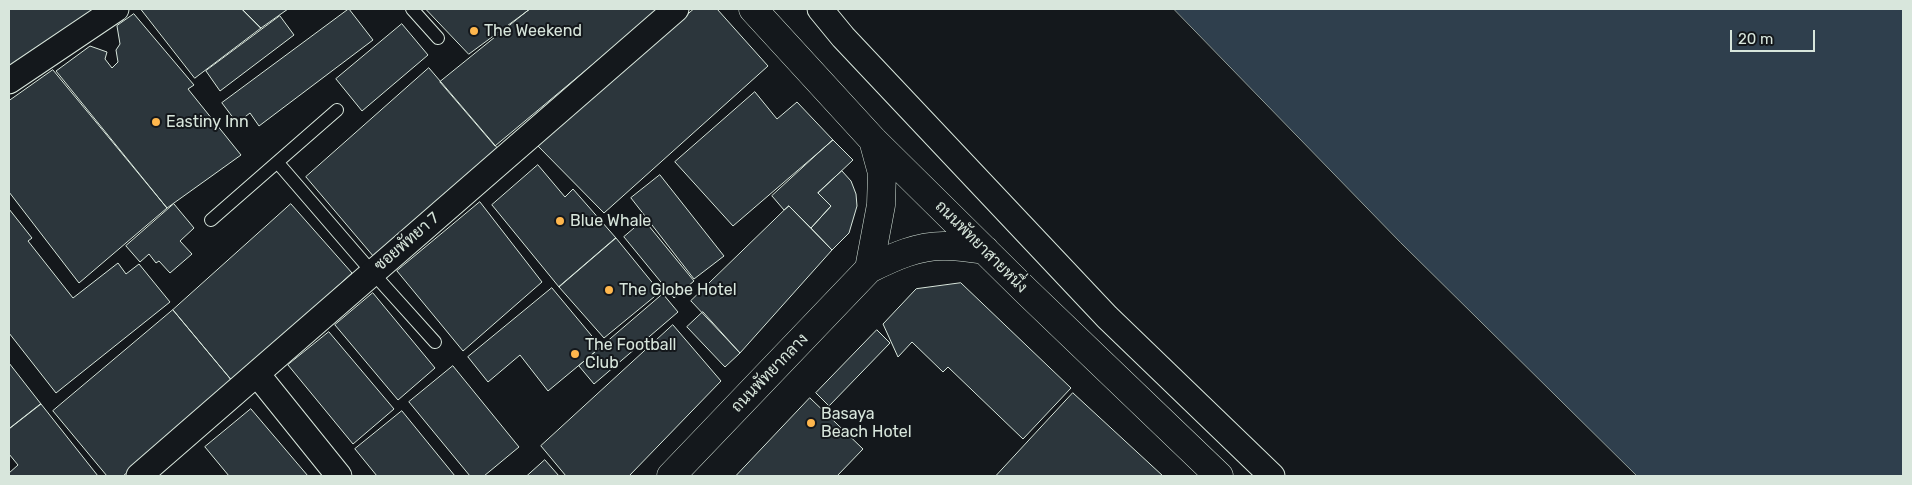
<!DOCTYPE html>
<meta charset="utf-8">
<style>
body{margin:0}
#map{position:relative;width:1912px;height:485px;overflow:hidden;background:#14181c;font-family:Rubik,sans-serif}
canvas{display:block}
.frame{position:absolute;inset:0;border:10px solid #d8e6dc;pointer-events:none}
.scale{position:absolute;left:1730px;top:30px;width:85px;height:22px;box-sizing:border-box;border:2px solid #d8e6dc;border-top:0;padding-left:6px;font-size:15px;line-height:18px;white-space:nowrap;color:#d8e6dc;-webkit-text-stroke:4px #14181c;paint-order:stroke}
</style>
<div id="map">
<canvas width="1912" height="485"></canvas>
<div class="frame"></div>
<div class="scale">20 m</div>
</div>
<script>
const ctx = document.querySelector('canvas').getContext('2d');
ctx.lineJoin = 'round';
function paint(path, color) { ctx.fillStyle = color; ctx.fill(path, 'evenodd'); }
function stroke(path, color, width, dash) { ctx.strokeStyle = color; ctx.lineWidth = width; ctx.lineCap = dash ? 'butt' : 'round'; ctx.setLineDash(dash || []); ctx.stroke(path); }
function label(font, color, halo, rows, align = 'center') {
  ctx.font = font + ' Rubik,Sarabun,sans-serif'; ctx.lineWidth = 4; ctx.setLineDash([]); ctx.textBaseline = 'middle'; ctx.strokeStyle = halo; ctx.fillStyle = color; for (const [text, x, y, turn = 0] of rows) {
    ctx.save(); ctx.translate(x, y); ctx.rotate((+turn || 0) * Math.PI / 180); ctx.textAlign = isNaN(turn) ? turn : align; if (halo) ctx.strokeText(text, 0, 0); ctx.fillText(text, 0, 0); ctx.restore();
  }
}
const water = new Path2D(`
 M1174,9H1903V476H1637L1401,243Z`);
const building = new Path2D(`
 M9,9H95L9,67Z
 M141,9H242L261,28L195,78Z
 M242,9H288L261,28Z
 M349,9L373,40L259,126L250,113L237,123L222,103Z
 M426,9H530L469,54Z
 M530,9H659L495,146L440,82Z
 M694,9H717L768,66L604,213L536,144Z
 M134,14L194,85L188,89L241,155L167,208L56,71L90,46L107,52L105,59L112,68L118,62L116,50L120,44L117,26Z
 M280,16L294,35L220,91L206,71Z
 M402,24L428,55L362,111L336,79Z
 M429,68L499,150L374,257L306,177Z
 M53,70L167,208L79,283L9,192V101Z
 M755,92L777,119L797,102L833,140L733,226L675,162Z
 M833,140L853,160L818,193L831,206L811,228L789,206L784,210L772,196Z
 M538,165L565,197L573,189L616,238L559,287L492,205Z
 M842,171L851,181L856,194L857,206L849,233L832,250L811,228L831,206L818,193Z
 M660,175L724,256L694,279L631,198Z
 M480,202L542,282L463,351L397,271Z
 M174,204L194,228L180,241L192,254L170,273L159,261L156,263L149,254L140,262L126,246Z
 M291,204L352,273L233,382L173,310Z
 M789,206L832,250L740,353L691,301Z
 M9,209L32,238L28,241L73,298L118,263L126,274L139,264L170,302L56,393L9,333Z
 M644,220L694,281L674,298L624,237Z
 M616,238L660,292L604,338L559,287Z
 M961,283L1071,388L1023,439L948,367L943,372L912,342L898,357L883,324L916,289Z
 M552,288L601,347L548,391L520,355L488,382L468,357Z
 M373,293L435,368L398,400L335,325Z
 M663,294L678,312L594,384L579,366Z
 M173,310L233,382L123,476H107L53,411Z
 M703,312L740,353L725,367L687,327Z
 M673,325L721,381L629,476H566L541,446Z
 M877,330L890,343L829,406L816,393Z
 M329,332L394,409L353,444L288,365Z
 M9,363L41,404L9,429Z
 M453,366L519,447L484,476H470L409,402Z
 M1073,393L1163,476H996Z
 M810,398L863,449L837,476H736Z
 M41,404L98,476H9V473L18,465L9,454V429Z
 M251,409L308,476H229L205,447Z
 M402,411L455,476H377L355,449Z
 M545,460L559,476H527Z`);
const lane = new Path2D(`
 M412,9L438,38
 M278,163L372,272L435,342
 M211,220L337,110`);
const street = new Path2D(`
 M820,9L843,37L1107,317L1272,476
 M9,81L116,9
 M257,374L339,476
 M139,476L676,9`);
const secondary = new Path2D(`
 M753,9L873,140L1025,290L1219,476
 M869,269L881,205L882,173L873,140
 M671,476L869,269C893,257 919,245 946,246C959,246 972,248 985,250`);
const markers = [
 [474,31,5,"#ffb74d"],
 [156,122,5,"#ffb74d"],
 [560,221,5,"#ffb74d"],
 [609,290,5,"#ffb74d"],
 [575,354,5,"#ffb74d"],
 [811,423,5,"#ffb74d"]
];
const poiNames = [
 ["The Weekend",484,31],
 ["Eastiny Inn",166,122],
 ["Blue Whale",570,221],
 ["The Globe Hotel",619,290],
 ["The Football",585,345],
 ["Club",585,363],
 ["Basaya",821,414],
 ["Beach Hotel",821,432]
];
const streetNames = [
 ["ซอยพัทยา 7",407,242,-41],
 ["ถนนพัทยาสายหนึ่ง",981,247,45],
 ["ถนนพัทยากลาง",770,373,-46]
];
paint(water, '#2f3f4d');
stroke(water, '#939e99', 1);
paint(building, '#2c363c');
stroke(building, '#d8e6dc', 1);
stroke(lane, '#d8e6dc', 14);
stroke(street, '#d8e6dc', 27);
stroke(secondary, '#d8e6dc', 29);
stroke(lane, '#14181c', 12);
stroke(street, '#14181c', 25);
stroke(secondary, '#14181c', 28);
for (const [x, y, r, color] of markers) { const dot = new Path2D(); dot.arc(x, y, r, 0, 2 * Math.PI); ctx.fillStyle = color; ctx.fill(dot); stroke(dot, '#14181c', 2); }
label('16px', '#d8e6dc', '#14181c', poiNames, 'left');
label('16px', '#d8e6dc', '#14181c', streetNames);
</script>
